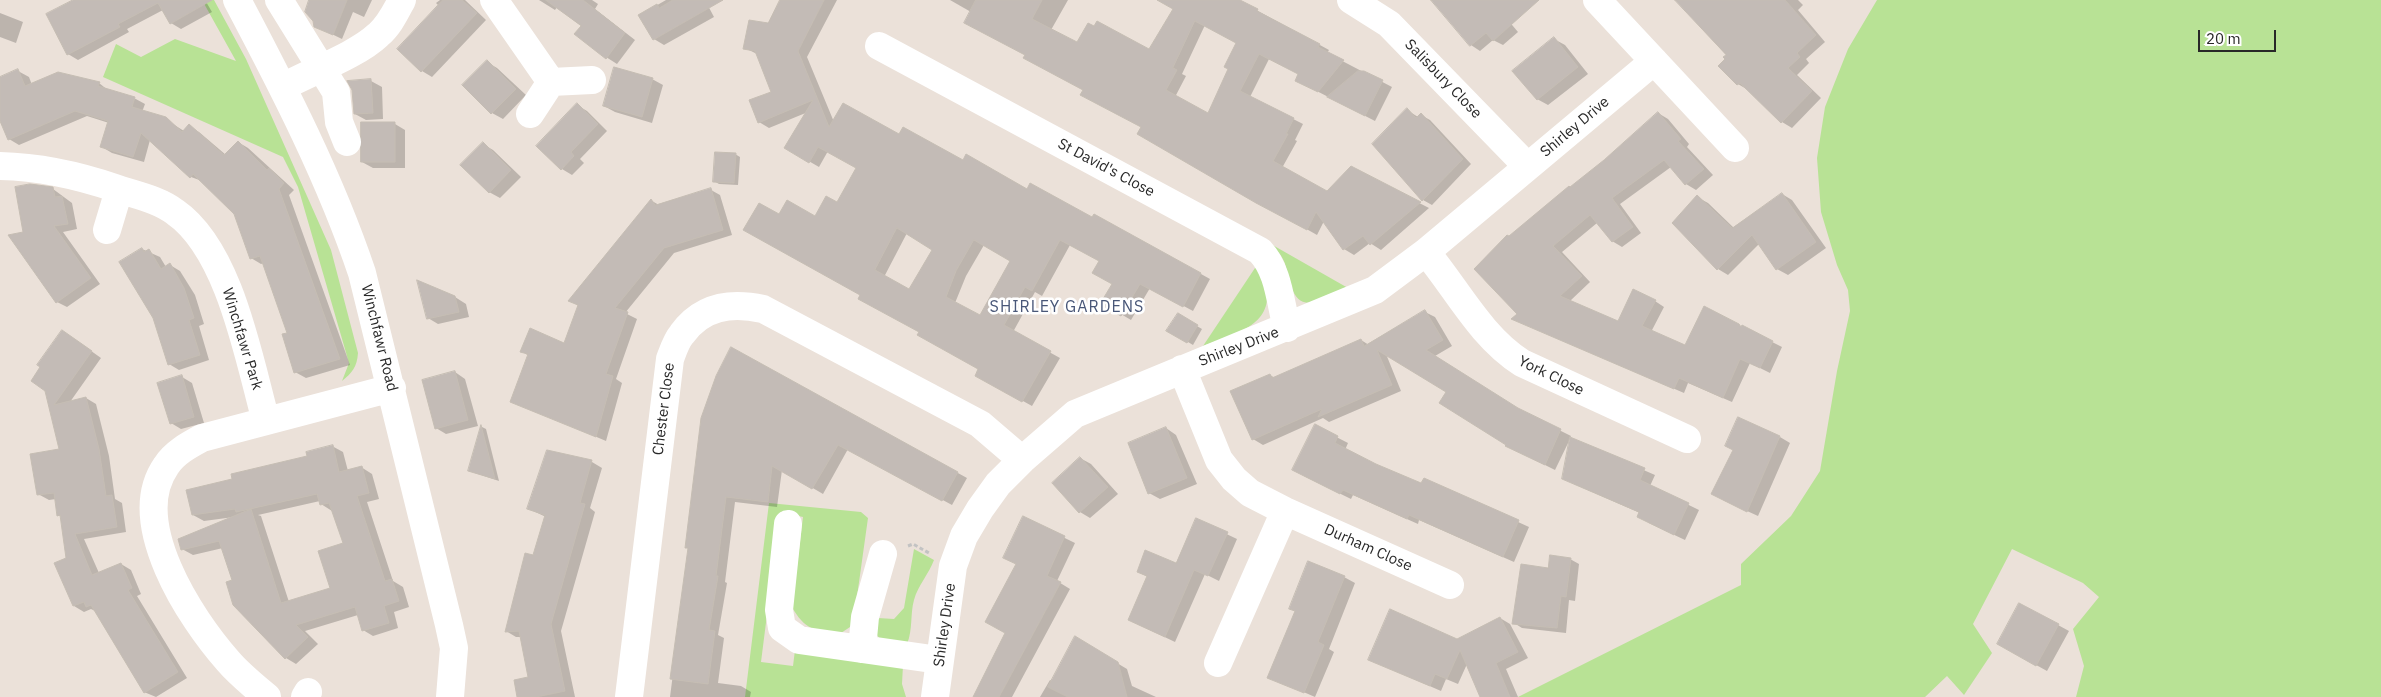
<!DOCTYPE html>
<style>
body{margin:0}
#map{position:relative;width:2381px;height:697px;overflow:hidden;background:#ebe1d9;font-family:"IBM Plex Sans",sans-serif}
canvas{display:block}
.scale{position:absolute;left:2198px;top:30px;width:78px;height:22px;box-sizing:border-box;border:2px solid #282828;border-top:0;padding-left:6px;font-size:15px;line-height:18px;white-space:nowrap;color:#282828;-webkit-text-stroke:4px #fff;paint-order:stroke}
</style>
<div id="map">
<canvas width="2381" height="697"></canvas>
<div class="scale">20 m</div>
</div>
<script>
const ctx = document.querySelector('canvas').getContext('2d');
ctx.lineJoin = 'round';
function paint(path, color) { ctx.fillStyle = color; ctx.fill(path, 'evenodd'); }
function stroke(path, color, width, dash) { ctx.strokeStyle = color; ctx.lineWidth = width; ctx.lineCap = dash ? 'butt' : 'round'; ctx.setLineDash(dash || []); ctx.stroke(path); }
function label(font, color, halo, rows, align = 'center') {
  ctx.font = font + ' "IBM Plex Sans",sans-serif'; ctx.lineWidth = 5; ctx.setLineDash([]); ctx.textBaseline = 'middle'; ctx.strokeStyle = halo; ctx.fillStyle = color; for (const [text, x, y, turn = 0] of rows) {
    ctx.save(); ctx.translate(x, y); ctx.rotate((+turn || 0) * Math.PI / 180); ctx.textAlign = isNaN(turn) ? turn : align; if (halo) ctx.strokeText(text, 0, 0); ctx.fillText(text, 0, 0); ctx.restore();
  }
}
const green = new Path2D(`
 M202,0H214L246,59L331,250L358,353C357,367 352,373 342,381L349,363L298,187L283,157L103,77L116,44L141,57L175,39L236,61Z
 M1877,0H2381V697H2076L2084,666L2073,629L2099,597L2083,583L2012,549L1973,624L1992,653L1964,695L1947,676L1925,697H1518L1741,585V564L1791,516L1820,471L1837,371L1850,311L1848,290L1837,265L1821,212L1817,158L1825,107L1848,49Z
 M1269,243L1348,288C1338,292 1326,300 1315,302C1291,308 1290,279 1285,264C1282,255 1276,249 1269,243Z
 M1257,265C1260,274 1266,286 1267,295C1269,328 1226,337 1203,346Z
 M769,503L861,512L868,518L853,625L838,635C815,631 804,629 792,607L803,517L780,512L761,662L793,666L795,650L903,665L902,684L906,697H745Z
 M914,549L934,560C929,574 918,585 914,600C910,614 913,629 907,644L880,639L872,629L878,618L894,619L904,608Z`);
const shadow = new Path2D(`
 M75,0H205L212,12L181,29L171,23L163,10L127,29L129,32L78,60L68,54L48,15Z
 M311,0H372L364,17L353,12L342,39L315,26Z
 M440,0H465L486,20L432,77L422,71L439,6L436,3Z
 M539,0H592L598,4L595,9L635,40L617,64L606,57L582,26L557,7L555,10Z
 M666,0H705L714,17L664,45L654,39L640,15Z
 M781,0H837L807,57L834,122L900,136L1093,219L1095,215L1210,279L1193,311L1150,288L1131,320L1102,303L1113,283L1101,261L1070,245L1042,296L1035,292L1013,332L1060,358L1032,406L976,375L980,369L862,295L779,216L815,218L838,203L857,168L828,151L819,167L786,148L808,112L769,128L759,122L773,92L757,54L745,48L769,24ZM907,233L934,249L910,291L884,277ZM984,245L1011,261L980,317L955,303L966,276Z
 M950,0H1068L1051,30L1078,44L1149,50L1177,5L1167,0H1238L1329,50L1327,53L1392,87L1375,121L1307,86L1300,74L1269,59L1250,97L1303,124L1295,140L1297,141L1282,168L1327,192L1351,168L1429,208L1381,250L1370,243L1354,255L1344,249L1324,221L1317,235L1139,134L1143,127L1026,54L971,12ZM1205,25L1237,43L1230,69L1209,115L1175,97L1186,76L1182,74Z
 M1433,0H1491L1518,32L1503,45L1493,40L1480,51L1471,45Z
 M1677,0H1798L1803,5L1798,10L1825,42L1806,59L1809,63L1797,75L1821,98L1792,128L1782,122L1748,90L1738,84L1727,59L1728,55Z
 M0,13L23,22L16,43L0,37Z
 M1554,39L1565,45L1588,74L1548,105L1537,99Z
 M487,62L497,68L526,95L503,119L492,113Z
 M18,71L29,77L32,85L99,83L109,91L134,98L145,104L142,112L165,119L184,131L189,126L199,132L226,155L238,142L248,148L294,190L289,195L350,365L306,378L295,372L288,334L264,263L261,264L251,258L235,213L202,181L191,177L150,140L144,162L112,153L102,147L109,123L87,116L19,145L9,139L0,118V78Z
 M652,79L663,85L652,123L615,112L604,106Z
 M371,81L382,87L383,119L366,120L355,114Z
 M577,105L587,111L607,131L580,159L584,163L572,175L562,169Z
 M1407,110L1418,117L1421,115L1430,120L1471,164L1432,205L1423,200Z
 M1658,113L1668,119L1689,144L1687,147L1713,175L1696,190L1686,184L1671,167L1620,204L1641,233L1622,247L1612,241L1597,223L1562,252L1590,282L1570,301L1618,322L1655,301L1664,307L1651,332L1685,346L1705,308L1782,347L1770,373L1750,363L1732,402L1688,383L1684,393L1513,319L1519,314L1509,237L1605,161Z
 M395,124L405,130V168H373L362,162Z
 M483,144L493,150L521,177L500,198L489,192Z
 M735,154L740,157L738,185L719,184L714,181Z
 M53,189L72,203L77,229L63,232L100,284L67,307L57,302L25,233Z
 M711,190L720,195L732,235L674,253L625,313L637,319L616,379L622,383L606,441L512,401L529,356L521,351L565,345L579,306L570,301L652,201L659,205Z
 M1782,194L1792,200L1826,248L1788,275L1777,269L1759,244L1728,275L1718,269L1697,197L1708,203L1734,228Z
 M142,249L160,257L166,267L170,265L180,271L195,295L204,324L199,326L209,360L179,370L169,364L154,317Z
 M455,297L466,304L469,317L438,324L428,318Z
 M1425,312L1435,317L1452,346L1435,356L1521,411L1571,436L1570,438L1655,475L1650,486L1699,510L1685,540L1649,523L1640,513L1574,484L1570,439L1555,470L1517,451L1448,391L1386,354L1401,391L1329,422L1323,418L1263,445L1253,439L1270,375L1275,378L1361,340L1369,345Z
 M1178,315L1202,329L1193,345L1168,330Z
 M73,338L101,358L70,402L86,398L96,404L109,456L115,499L122,503L126,532L84,539L99,573L121,564L131,570L141,594L137,596L187,678L156,697L144,692L95,611L91,609L84,612L74,606L62,517L58,515L56,499L49,500L38,494L60,450L46,390Z
 M732,349L967,478L952,505L848,449L823,494L782,470L777,507L735,502L725,582L727,583L718,635L724,638L718,683L741,686L751,692L750,697H670L689,549L686,547Z
 M455,372L465,379L478,426L446,434L436,428Z
 M182,377L192,383L204,423L181,429L171,423Z
 M1315,426L1348,443L1345,450L1375,465L1422,485L1424,479L1529,527L1514,562L1419,520L1418,524L1353,495L1351,499L1304,476Z
 M482,427L486,429L499,481L469,471Z
 M1166,428L1176,435L1197,484L1160,499L1149,493Z
 M1780,437L1790,443L1758,516L1723,500Z
 M332,446L343,452L348,471L361,467L372,474L379,499L367,502L393,581L403,587L409,607L394,612L398,628L373,636L363,630L358,615L305,631L318,644L296,664L286,658L233,581L223,548L193,555L182,549L234,517L204,521L193,515L234,480L309,457ZM320,501L321,504L332,511L344,544L332,589L289,602L261,516L258,515Z
 M548,451L592,462L602,468L590,508L595,512L561,631L575,697H518L530,678L521,637H516L506,631L534,557L546,517L529,509Z
 M1080,458L1091,464L1118,494L1090,518L1080,512L1054,483Z
 M1024,518L1075,543L1057,581L1070,589L1012,697H979L1006,632Z
 M1197,520L1237,539L1219,581L1205,574L1175,642L1129,620L1148,577L1138,572L1177,564Z
 M1570,559L1579,564L1575,601L1569,600L1566,633L1522,628L1514,623L1549,569Z
 M1344,577L1355,583L1329,649L1334,652L1315,697L1269,677Z
 M1500,618L1510,624L1528,658L1506,669L1518,697H1481L1467,664L1458,684L1446,679L1441,691L1370,660L1457,641Z
 M2058,625L2069,631L2047,671L2009,650Z
 M1075,638L1127,669L1132,686L1156,697H1040L1050,680L1053,681Z`);
const building = new Path2D(`
 M73,0H212L170,24L158,3L118,24L120,27L67,55L46,14Z
 M309,0H347L333,35L314,27L313,21L305,12Z
 M443,0H462L477,13L421,72L397,49Z
 M546,0H583L625,33L606,59L574,34L581,26Z
 M673,0H723L653,40L638,15L657,4L659,8Z
 M780,0H824L798,51L829,127L843,103L899,134L903,127L963,160L966,154L1027,189L1030,183L1092,217L1094,214L1201,273L1183,307L1140,284L1121,316L1100,304L1112,284L1092,273L1099,261L1060,240L1032,291L1025,287L1004,325L1051,351L1022,402L975,376L978,369L917,335L919,332L858,299L860,295L743,230L759,203L779,214L787,200L815,216L826,196L837,202L856,168L818,147L809,163L784,148L813,100L758,123L749,100L771,92L755,51L743,49L749,20L768,23ZM897,228L932,250L909,289L875,270ZM974,240L1010,261L980,315L946,297L956,271Z
 M976,0H1042L1032,19L1077,42L1088,23L1094,26L1097,21L1149,49L1173,9L1157,0H1240L1258,9L1257,11L1320,44L1318,47L1344,60L1318,92L1295,81L1298,74L1259,54L1240,91L1294,118L1286,134H1288L1273,161L1327,191L1351,166L1421,202L1370,245L1363,236L1343,250L1316,212L1307,230L1256,203L1137,134L1141,127L1080,95L1083,90L1023,58L1025,55L964,23ZM1195,21L1236,43L1224,67L1228,69L1208,113L1166,90L1177,70L1173,68Z
 M1431,0H1539L1493,41L1486,33L1470,46Z
 M1675,0H1785L1816,35L1797,53L1800,57L1788,68L1812,91L1781,123L1740,83L1737,85L1718,66L1725,59L1723,57L1726,55Z
 M1554,37L1578,67L1537,100L1512,71Z
 M487,60L516,89L491,114L462,85Z
 M614,67L653,78L642,117L603,106Z
 M18,69L25,86L58,72L100,82L98,86L135,97L132,107L166,117L182,132L189,124L224,155L238,141L267,170L269,168L284,183L279,189L340,359L294,373L282,334L287,333L260,256L250,259L234,214L193,174L190,178L141,133L133,157L100,147L108,121L75,111L8,140L0,121V77Z
 M1358,71H1364L1383,80L1365,116L1327,97Z
 M371,79L373,113L354,114L352,90L347,81Z
 M577,103L598,124L571,152L574,156L561,170L536,146Z
 M1407,108L1416,118L1421,113L1463,159L1422,201L1372,144Z
 M1658,112L1681,139L1678,141L1704,169L1685,185L1664,160L1612,198L1633,227L1612,242L1590,215L1553,246L1582,276L1560,296L1618,321L1633,289L1656,300L1642,326L1685,345L1704,306L1739,324L1741,327L1742,325L1773,341L1760,368L1740,359L1723,398L1679,378L1674,389L1511,319L1517,314L1474,269L1507,235L1509,236L1569,186L1570,187L1604,160Z
 M361,122H395V162H361Z
 M483,142L511,170L489,193L460,165Z
 M715,152L736,153L734,183L713,182Z
 M30,184L53,187L55,197L62,196L68,224L54,226L91,278L56,303L8,235L23,232L15,187Z
 M711,188L723,230L664,248L615,308L628,312L606,374L613,376L596,437L510,402L528,354L520,352L530,328L564,343L578,305L568,301L651,199L655,205Z
 M1782,193L1816,242L1776,270L1752,235L1717,270L1672,223L1697,195L1732,228Z
 M142,248L144,252L149,249L161,269L170,263L184,288L194,318L189,320L200,355L168,365L153,318L119,262Z
 M417,280L455,296L459,312L427,319Z
 M1425,310L1443,340L1426,350L1518,408L1561,429L1545,465L1505,446L1506,445L1439,403L1446,392L1377,350L1392,385L1318,417L1322,409L1252,440L1230,391L1270,374L1272,378L1361,339L1364,346Z
 M1178,313L1198,325L1187,343L1166,331Z
 M62,330L92,351L54,405L86,397L99,449L106,496L112,495L117,527L75,534L92,575L121,563L132,588L128,590L178,672L144,693L91,605L86,607L84,602L73,606L54,563L66,558L60,515L57,516L54,493L37,495L30,454L59,449L45,391L31,381L40,367L37,365Z
 M731,347L958,472L942,501L838,445L812,489L772,466L768,502L726,497L716,576H718L709,630L715,631L708,684L670,679L688,548H685L701,418L716,376Z
 M455,371L468,420L435,429L422,380Z
 M182,375L194,417L170,424L157,383Z
 M1738,417L1780,436L1747,512L1711,494L1733,450L1725,446Z
 M1315,424L1338,436L1335,443L1376,464L1421,483L1424,478L1519,520L1503,557L1409,515L1407,519L1343,490L1340,494L1292,470Z
 M481,425L495,479L468,471Z
 M1166,427L1187,478L1148,494L1128,443Z
 M1570,437L1645,468L1640,480L1689,503L1674,535L1637,517L1639,512L1562,479Z
 M333,445L339,472L362,466L369,493L357,496L385,581L392,579L399,601L384,606L389,623L362,631L355,607L296,625L308,637L285,659L233,605L226,582L232,580L219,541L181,550L178,539L251,509L281,603L330,588L318,551L343,543L329,503L320,505L317,494L236,512L235,509L192,515L186,490L232,479L231,474L307,456L306,452Z
 M547,450L592,460L580,503L585,504L551,624L565,691L536,697H517L514,680L528,677L519,631L505,632L525,553L533,555L545,515L527,509Z
 M1080,457L1108,487L1079,513L1052,483Z
 M1023,516L1065,536L1047,576L1061,582L999,697H973L1005,633L985,622L1016,564L1003,558Z
 M1196,518L1228,532L1208,576L1194,570L1165,637L1128,620L1147,576L1137,572L1145,550L1176,563Z
 M1550,555L1571,558L1566,597L1561,596L1557,628L1512,624L1521,564L1548,568Z
 M1308,561L1345,576L1318,642L1324,645L1304,693L1267,678L1295,611L1289,609Z
 M2019,603L2059,624L2036,666L1997,644Z
 M1390,609L1457,639L1500,617L1518,652L1496,663L1510,697H1480L1460,650L1447,679L1435,674L1430,686L1368,660Z
 M1075,636L1118,662L1127,697H1068L1048,687Z`);
const path = new Path2D(`
 M908,546L913,544L929,553`);
const minor = new Path2D(`
 M237,0C284,89 330,178 362,273L449,625L454,648L450,697
 M279,0L336,92L339,122L347,142
 M494,0L551,82L592,80
 M1351,0L1389,24L1527,166
 M1597,0L1735,148
 M879,46L1260,251C1279,271 1280,302 1287,328
 M283,87C310,72 357,55 378,35C389,26 395,13 402,0
 M530,114L551,82
 M0,166C41,167 77,175 115,188C135,195 158,199 175,212C230,250 249,360 266,421
 M107,230L119,190
 M1426,252C1457,289 1480,336 1522,363L1687,439
 M1182,369L1219,460L1234,479L1250,493L1285,511L1450,585
 M788,524L779,610L782,628L799,640L939,660
 M862,649L865,617L883,554
 M1218,663L1285,511
 M267,697C254,686 239,674 228,661C190,618 127,522 166,466C174,453 189,445 202,438L392,388
 M305,697L308,692
 M629,697L670,359C673,351 676,341 682,334C702,306 731,302 763,309L980,424L1022,460
 M935,697L953,566L964,536L980,509L998,484L1022,460L1075,414L1375,290L1426,252L1654,61`);
const streetNames = [
 ["Salisbury Close",1443,79,46],
 ["Shirley Drive",1575,127,-40],
 ["St David's Close",1106,168,28],
 ["Winchfawr Road",379,338,76],
 ["Winchfawr Park",242,339,73],
 ["Shirley Drive",1239,347,-21],
 ["York Close",1551,376,26],
 ["Chester Close",664,409,-83],
 ["Durham Close",1368,548,24],
 ["Shirley Drive",945,625,-82]
];
const neighbourhoodNames = [
 ["SHIRLEY GARDENS",1067,307]
];
paint(green, '#b8e295');
paint(shadow, '#0003');
paint(building, '#c3bbb6');
stroke(building, '#c5bdb3', 1);
stroke(path, '#c3c3c3', 3, [4, 2.5]);
stroke(minor, '#fff', 28);
label('15px', '#282828', '#fff', streetNames);
ctx.letterSpacing = '1px';
label('16px', '#495778', '#fff', neighbourhoodNames);
ctx.letterSpacing = '0px';
</script>
